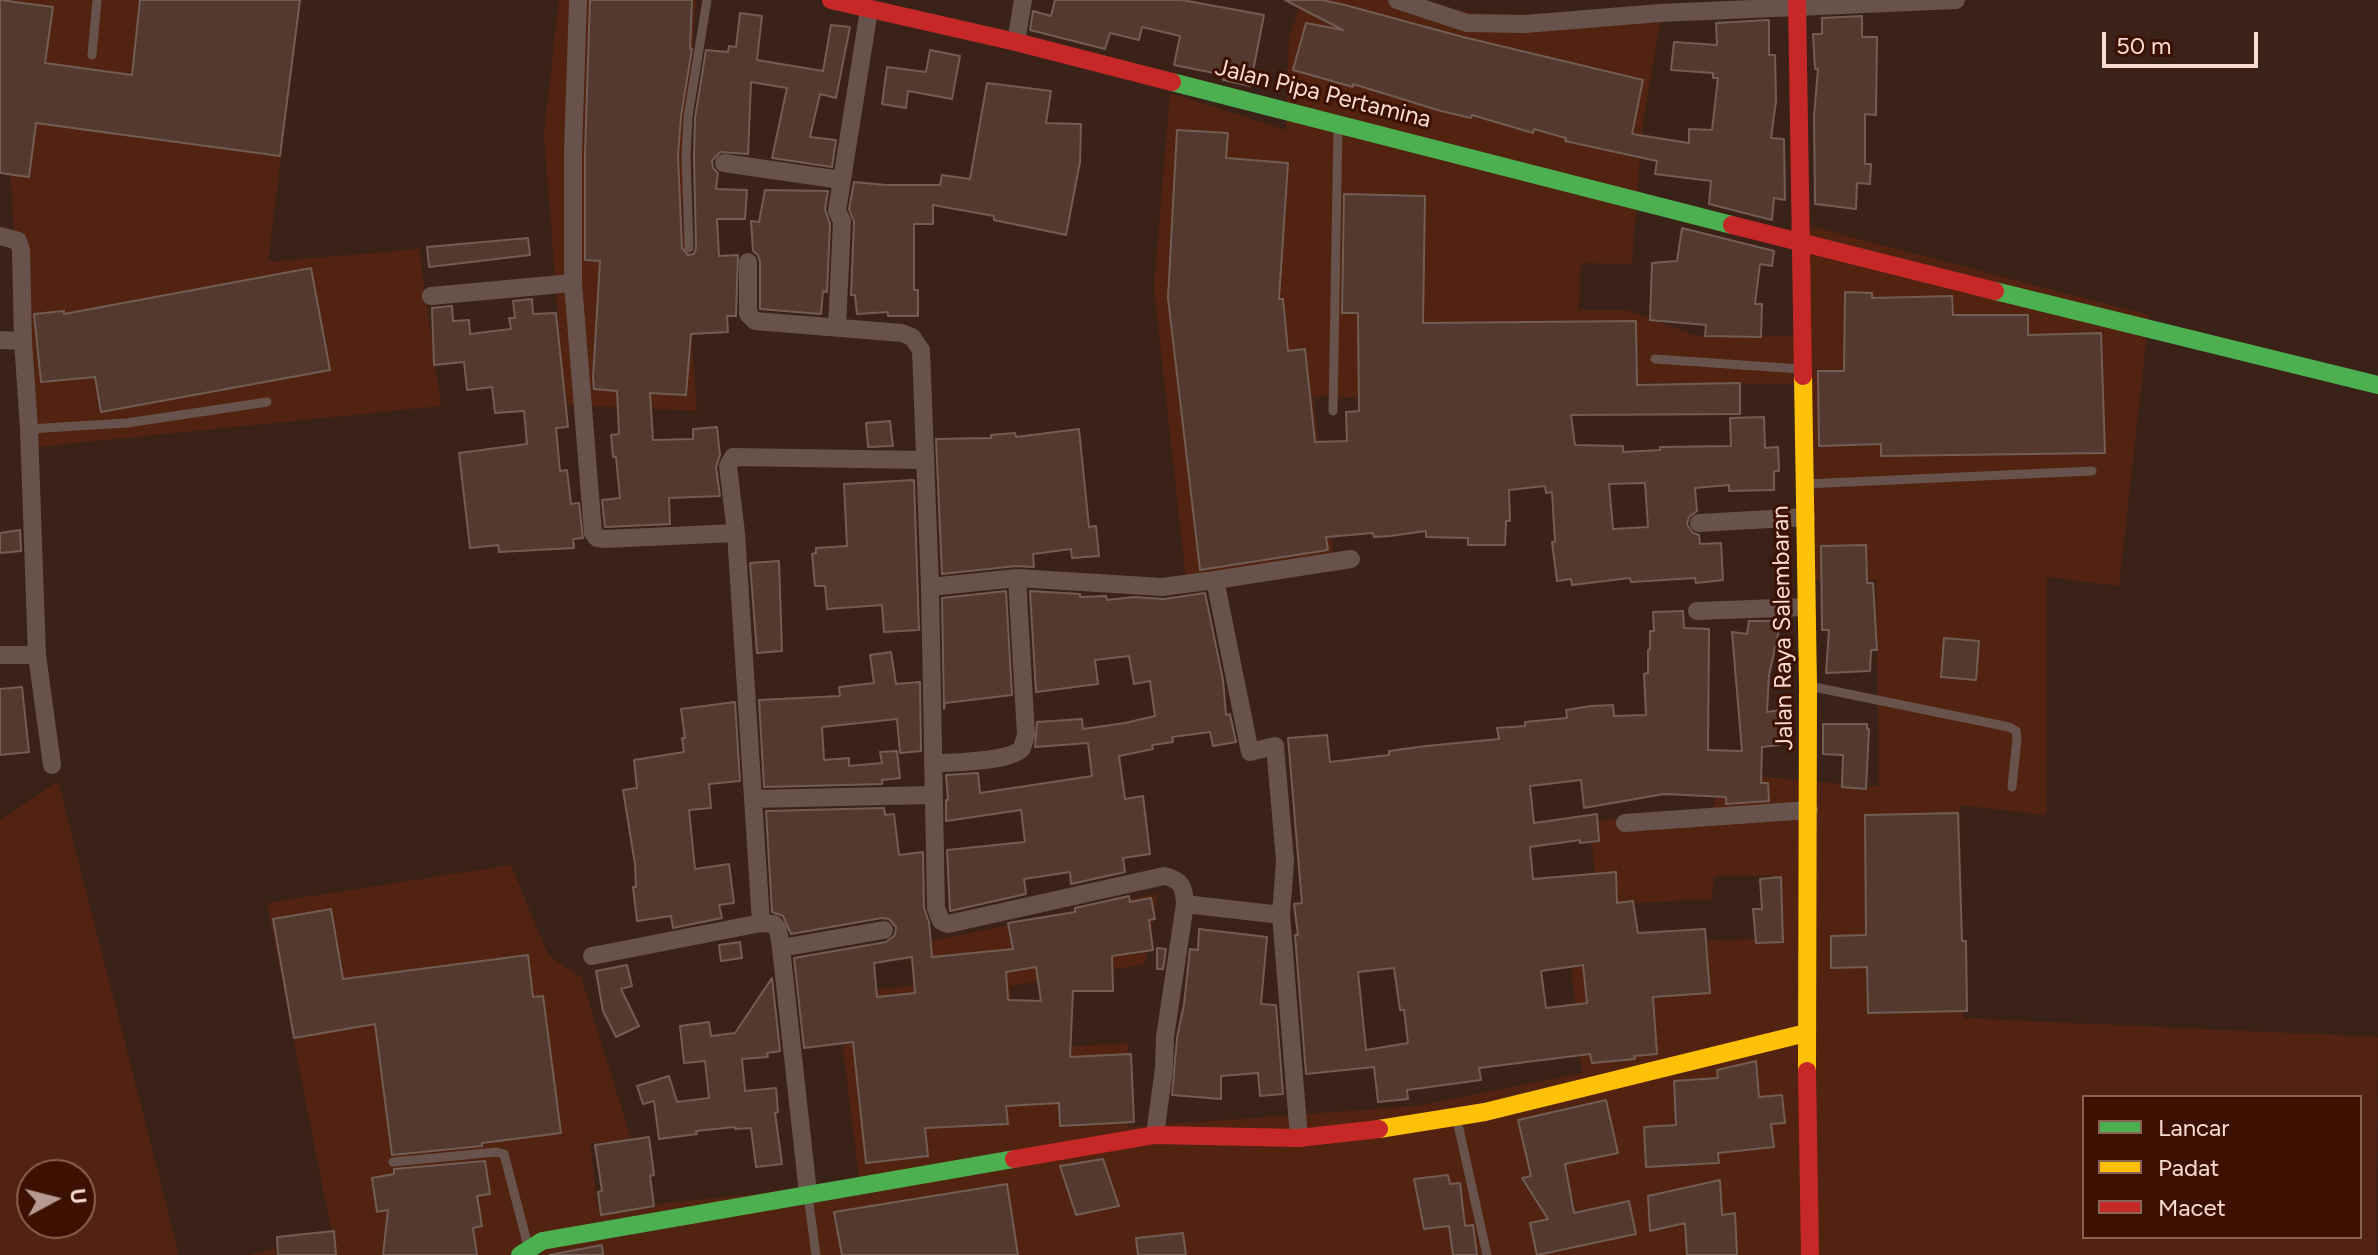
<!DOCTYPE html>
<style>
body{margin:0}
#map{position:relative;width:2378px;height:1255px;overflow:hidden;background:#3a2219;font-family:Figtree,sans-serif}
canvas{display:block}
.legend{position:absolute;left:2082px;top:1095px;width:280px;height:144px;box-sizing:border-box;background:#3c1102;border:2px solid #886255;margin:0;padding:10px 14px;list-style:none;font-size:24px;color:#f9dbd1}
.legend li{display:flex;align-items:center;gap:16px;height:40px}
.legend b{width:40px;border:2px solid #886255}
.north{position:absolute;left:16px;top:1159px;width:80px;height:80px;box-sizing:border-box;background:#3c1102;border:2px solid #886255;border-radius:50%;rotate:83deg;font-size:22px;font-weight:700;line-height:32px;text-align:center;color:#f9dbd1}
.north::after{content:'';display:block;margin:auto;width:28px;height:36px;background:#b69a91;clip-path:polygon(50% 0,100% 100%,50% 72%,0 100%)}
.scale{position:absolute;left:2102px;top:32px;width:156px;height:36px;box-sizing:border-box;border:4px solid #f9dbd1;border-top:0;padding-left:10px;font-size:24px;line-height:28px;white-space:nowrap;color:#f9dbd1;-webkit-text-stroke:6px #3c1102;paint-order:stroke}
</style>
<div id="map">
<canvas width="2378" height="1255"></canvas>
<ul class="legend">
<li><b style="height:10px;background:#4caf50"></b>Lancar</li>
<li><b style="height:10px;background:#ffc107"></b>Padat</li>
<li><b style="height:10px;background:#c62828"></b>Macet</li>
</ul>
<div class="north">U</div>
<div class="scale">50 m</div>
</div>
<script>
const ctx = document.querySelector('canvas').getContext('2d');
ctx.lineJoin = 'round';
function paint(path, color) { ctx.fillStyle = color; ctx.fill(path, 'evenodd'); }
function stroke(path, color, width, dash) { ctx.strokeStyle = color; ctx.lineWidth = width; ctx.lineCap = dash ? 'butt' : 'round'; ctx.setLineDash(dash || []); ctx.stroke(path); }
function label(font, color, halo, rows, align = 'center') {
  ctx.font = font + ' Figtree,sans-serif'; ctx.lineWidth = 6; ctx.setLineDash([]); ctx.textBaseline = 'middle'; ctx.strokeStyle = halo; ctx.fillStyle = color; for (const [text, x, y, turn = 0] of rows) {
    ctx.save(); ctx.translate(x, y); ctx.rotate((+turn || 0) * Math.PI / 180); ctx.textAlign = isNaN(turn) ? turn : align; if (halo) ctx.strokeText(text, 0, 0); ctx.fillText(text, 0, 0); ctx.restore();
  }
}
const built = new Path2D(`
 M0,0H300L268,262L419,249L441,406L27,448Z
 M559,0H696L682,211L697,411L565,405L544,135Z
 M1302,0H1413L1471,13L1661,18L1642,129L1632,264L1581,263L1579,310H1626L1697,336H1803L1798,223L2149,315L2119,586L2047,577L2046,815L1960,805L1963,1018L2378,1037L2376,1255H248L332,1235L267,903L511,865L548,955L581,977L632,1142L590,1143L598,1210L755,1194L859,1178L836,993L914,986L909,946L1158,893L1145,964L1010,986L1013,1050L1128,1043V1127L1416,1106L1582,1073L1571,965L1647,941L1774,939L1773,875L1714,876L1712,899L1633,903L1598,909L1590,821L1714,811L1717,773L1879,787L1876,580L1803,581V384L1558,382L1559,405L1313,396L1335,566L1187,588L1154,288L1170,93L1286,130L1289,39ZM2084,1097H2360V1237H2084Z
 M58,781L179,1255H0V820ZM80,1175V1223H32V1175Z`);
const building = new Path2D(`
 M0,0L53,7L45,63L132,75L140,0H300L280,156L36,123L29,177L0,173Z
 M590,0H692L690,48L692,49L681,116L678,156L682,248L688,255L694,254L696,248L694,156L695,118L706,50L728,52L729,46L736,47L740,13L762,16L757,60L823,71L831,25L850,27L836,98L820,94L810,137L836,140L832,167L772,158L787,88L751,82L748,154L720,152L712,161L713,168L718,173L716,189L747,190L745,219H717L719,256L738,255L736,316H727L728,332L691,334L686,395L650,393L653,440L693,439V429L717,427L720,455L716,467L720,496L669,498L670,524L605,527L602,500L620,498L616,457H613L611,435L619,434L617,391L594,389L593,378L600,261L585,260V152Z
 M1055,0H1182L1264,15L1250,86L1223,80L1224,75L1174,65L1180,36L1142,27L1139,40L1110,33L1105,49L1030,30L1033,11L1051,16Z
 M1285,0H1322L1345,5L1463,37L1643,80L1632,134L1689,143V129L1712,130L1718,78H1713V73L1671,70L1674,42L1717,45L1716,23L1769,20V55H1775L1776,101L1771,138L1784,139L1785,200L1774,198L1772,220L1709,204L1711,181L1655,174L1657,161L1565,141L1566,138L1534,129L1533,133L1472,115L1471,118L1441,111L1353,84V87L1293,70L1306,23L1343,30Z
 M1862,16V37H1877L1876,115L1865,114V164H1871L1870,184L1857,183L1856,209L1815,204L1814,116L1818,69H1815L1813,34H1822V18Z
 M930,50L960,56L952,99L908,91L906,108L882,104L887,67L926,72Z
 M987,83L1051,91L1046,123L1081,124L1080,162L1066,235L994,220V216L933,205V224H914V290H918V316H888V312L857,314L855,295H851L854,222L849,209L854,182L886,185H940L942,175L970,179Z
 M1177,130L1228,133L1226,158L1288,163L1279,299H1283L1288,351L1305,349L1315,442L1347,441L1346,412L1359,411L1358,313H1342L1344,194L1425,196L1423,323L1636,321L1637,385L1740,383V414L1571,415L1575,445L1623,446V452L1660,450V447L1731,446L1730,418L1764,417L1765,448L1778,447L1779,471H1774V490L1729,491V485L1695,488L1697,511L1689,517L1687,524L1693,533L1699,535L1700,544L1721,543L1723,580L1696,583L1695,578L1631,582L1630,578L1572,585L1571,579L1557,581L1552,542H1555L1552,492L1546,493L1545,486L1509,490L1510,521H1506L1505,545H1468V538L1426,537V531L1390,536L1374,537L1373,533L1326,537L1328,550L1200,570L1168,298ZM1645,483L1648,527L1613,529L1609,484Z
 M765,190L828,191L825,209L830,224L827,292L823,291L821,314L760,309V262L758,255L753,251L751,221L759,222Z
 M1682,228L1774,251L1772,266L1760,264L1755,304H1762L1761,337L1705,336L1706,325L1650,320L1652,263L1677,261Z
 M528,238L530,255L429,267L427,247Z
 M311,268L330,370L101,412L95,377L41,382L34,314L64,311V314Z
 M1845,292L1872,293V298L1952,296L1953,315H2028V335L2101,333L2105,453L1881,456V444L1819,446L1818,371H1844Z
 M532,299L533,314L556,313L568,427L556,428L560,471L567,470L571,504L579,503L583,538L573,539L574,548L499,552L498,545L470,548L459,453L527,444L524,411L495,413L492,387L467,390L464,362L434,365L432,308L452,306L453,321L469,320L470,334L511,329L509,318H515L513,301Z
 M890,421L893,446L868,447L866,423Z
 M1079,429L1089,527L1096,526L1099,556L1072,558L1071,549L1033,554L1034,567L1016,566L942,574L936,439L991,438V435L1015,433L1016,437Z
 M914,480L919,630L884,632L882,605L827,609L825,586H815L812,554L816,553V548L847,546L844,484Z
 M20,530L21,551L0,553V533Z
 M1866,545L1867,583H1873L1877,650H1871L1870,671L1826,673L1829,630H1822L1821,546Z
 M779,561L782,651L757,653L750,563Z
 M1006,591L1012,695L945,703L944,709L942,598Z
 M1030,591L1080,594V597L1106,596L1107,600L1134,597L1164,599L1205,593L1223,680L1226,715L1230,714L1236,742L1213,746L1210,732L1172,737L1173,742L1152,745L1153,749L1119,756L1125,799L1143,796L1150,854L1123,858L1125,872L1071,884L1070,872L1024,879L1026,894L950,911L947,850L1025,842L1021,810L946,821V800H948L946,775L978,773L980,793L1092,776L1088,743L1035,747L1037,722L1082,719L1083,729L1125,723L1155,716L1150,681L1134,684L1129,656L1095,660L1098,684L1036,692Z
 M1683,611L1684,628L1709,629L1708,750L1742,751L1732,632L1747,634L1749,621H1781L1769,675L1767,712L1781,710L1780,745L1762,747L1761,783H1768L1769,801L1726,804V797L1664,794L1584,808L1581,780L1530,786L1534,823L1597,814L1599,841L1580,843V840L1530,847L1533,879L1616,872L1617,903L1633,901L1638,933L1705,929L1710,993L1653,997L1657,1054L1634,1056L1635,1059L1592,1063L1590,1054L1479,1068L1481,1080L1407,1090L1408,1099L1378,1102L1374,1067L1306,1074L1295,935H1298L1294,904L1302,903L1288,738L1327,735L1330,762L1389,755V751L1426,746L1499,739L1497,728L1525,726V722L1567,718L1566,710L1591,706L1613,705L1614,716L1646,715L1644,674L1648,673V650L1650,649V631H1654L1653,612ZM1583,965L1587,1003L1546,1008L1541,971ZM1394,968L1400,1010H1404L1408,1043L1366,1050L1358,972Z
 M1944,638L1979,641L1976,680L1941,677Z
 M891,652L896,684L920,682L921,751L900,753L897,719L822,727L824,760L849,758V766L882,763L880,752L897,751L900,778L882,780V784L764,787L759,700L840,696L839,687L874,683L870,655Z
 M22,687L29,752L0,755V689Z
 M735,702L740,781L709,784L711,808L689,810L695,869L729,864L734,903L719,905L722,918L673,928L671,916L637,921L633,887H636L635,864L623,790L637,788L634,760L684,752L682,738H685L681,709Z
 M1823,724H1867V729H1869L1866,789L1842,787L1843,755L1823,754Z
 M884,808L885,815L894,814L899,855L923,852L924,908L929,922L932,957L1013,949L1008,923L1075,912V908L1129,896L1130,902L1151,898L1155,919L1149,920L1153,950L1112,956L1113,991H1073L1070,1057L1131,1054L1134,1122L1060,1126L1059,1103L1006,1106L1008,1124L925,1128L928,1156L866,1163L853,1042L804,1048L794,958L886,942L895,935L896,927L889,919L882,918L791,934L783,916L772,912L766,811ZM912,957L915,993L877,997L874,963ZM1036,967L1041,1001L1008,1000L1006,972Z
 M1958,813L1962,941H1966L1967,1011L1868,1013L1867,967L1831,968V936L1866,935L1865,815Z
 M1781,877L1783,942L1756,943L1753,909H1762L1760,879Z
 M331,909L343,979L528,955L533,997L543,996L561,1133L482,1143V1146L392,1155L375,1024L294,1038L273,919Z
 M1199,929L1267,937L1261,1004L1276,1005L1283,1094L1260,1096L1258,1073L1221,1076V1099L1172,1095L1177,1038L1184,1004L1190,949L1198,950Z
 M740,942L742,958L721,961L719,945Z
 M1157,948L1166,949L1163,969H1157Z
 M627,965L632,986L621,989L639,1026L616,1037L603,1011L596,971Z
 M772,978L780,1051L767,1053L768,1057L742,1059L745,1091L776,1088L778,1112L775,1113L782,1164L756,1167L751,1128L735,1129V1127L696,1131L697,1134L659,1139L654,1101L643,1104L637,1086L669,1076L677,1102L709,1098L705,1061L684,1063L680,1026L709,1022L711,1036L735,1033Z
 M1756,1061L1759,1097L1782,1095L1785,1123L1771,1124L1774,1147L1718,1153L1719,1163L1646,1167L1644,1127L1676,1125L1674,1081L1718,1078L1717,1070Z
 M1606,1100L1618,1153L1565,1164L1574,1213L1629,1201L1636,1234L1537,1255L1530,1223L1548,1219L1522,1178L1531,1176L1518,1120Z
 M649,1137L654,1175L650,1176L654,1206L601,1215L598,1192L602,1191L595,1145Z
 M1103,1159L1119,1206L1076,1215L1060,1166Z
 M485,1161L490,1194L477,1196L482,1226L473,1228L477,1255H383L388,1210L377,1212L372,1178L394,1174V1169Z
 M1448,1175L1450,1184L1460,1183L1465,1226L1473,1225L1477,1255H1453L1449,1226L1424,1229L1414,1179Z
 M1720,1180L1722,1215L1735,1213L1737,1255H1687L1685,1223L1650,1231L1648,1196Z
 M1007,1184L1018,1255H842L834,1212Z
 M334,1231L336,1255H278L277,1237Z
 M1183,1233L1186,1255H1138L1136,1238Z
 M602,1245L603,1255H549Z`);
const lane = new Path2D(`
 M92,55L97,0
 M689,248L686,156L688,117L707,0
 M1655,359L1800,369
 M1333,411L1338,126
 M29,429L127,423L267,402
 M1805,484L2092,471
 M1809,686L2009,727L2016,731L2017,738L2012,787
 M1457,1120L1487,1255
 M393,1162L496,1152L504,1154L528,1246
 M808,1196L816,1255`);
const street = new Path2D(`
 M578,0L573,152V283L593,533L597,538L605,539L736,533L728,466L733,457L923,460
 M1397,0L1467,23L1525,24L1660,13L1956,0
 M1016,42L1023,0
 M724,163L841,180
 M0,236L18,241L21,250L23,341L29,429L37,655L52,765
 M748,262V314L755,321L902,333L912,337L921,350L930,587L936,908L941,921L948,924L1164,876C1182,880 1184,887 1185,904L1165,1037L1164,1068L1155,1135
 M431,296L573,283
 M837,327L842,221L837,211L869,10
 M0,340L23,341
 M1699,523L1806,517
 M736,533L761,923L774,924L778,929L781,948L808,1193
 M1215,580L1351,559
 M930,587L1017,578L1162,587L1215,580L1250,752L1275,746L1285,861L1281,915L1299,1138
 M1697,611L1806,607
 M0,655H37
 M933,764C951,762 1012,762 1022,748C1023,746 1025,737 1026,735L1017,578
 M753,799L933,795
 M1625,823L1809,810
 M1185,904L1281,915
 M781,948L884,930
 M592,956L761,923`);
const fast = new Path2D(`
 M1172,82L1732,225
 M1995,291L2378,385
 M520,1255L542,1241L1014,1159`);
const slow = new Path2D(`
 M1803,376L1808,686L1807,1071
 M1379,1129L1485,1112L1806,1033`);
const jam = new Path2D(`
 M831,0L1016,42L1172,82
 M1797,0L1803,376
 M1732,225L1995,291
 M1807,1071L1810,1255
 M1014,1159L1155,1135L1299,1138L1379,1129`);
const streetNames = [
 ["Jalan Pipa Pertamina",1323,94,14],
 ["Jalan Raya Salembaran",1783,628,-91]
];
paint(built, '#522310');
paint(building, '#53392e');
stroke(building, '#725d55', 2);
stroke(lane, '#67534c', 9);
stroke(street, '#67534c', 18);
stroke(fast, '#4caf50', 18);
stroke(slow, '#ffc107', 18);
stroke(jam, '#c62828', 18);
label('24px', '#f9dbd1', '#3c1102', streetNames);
</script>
